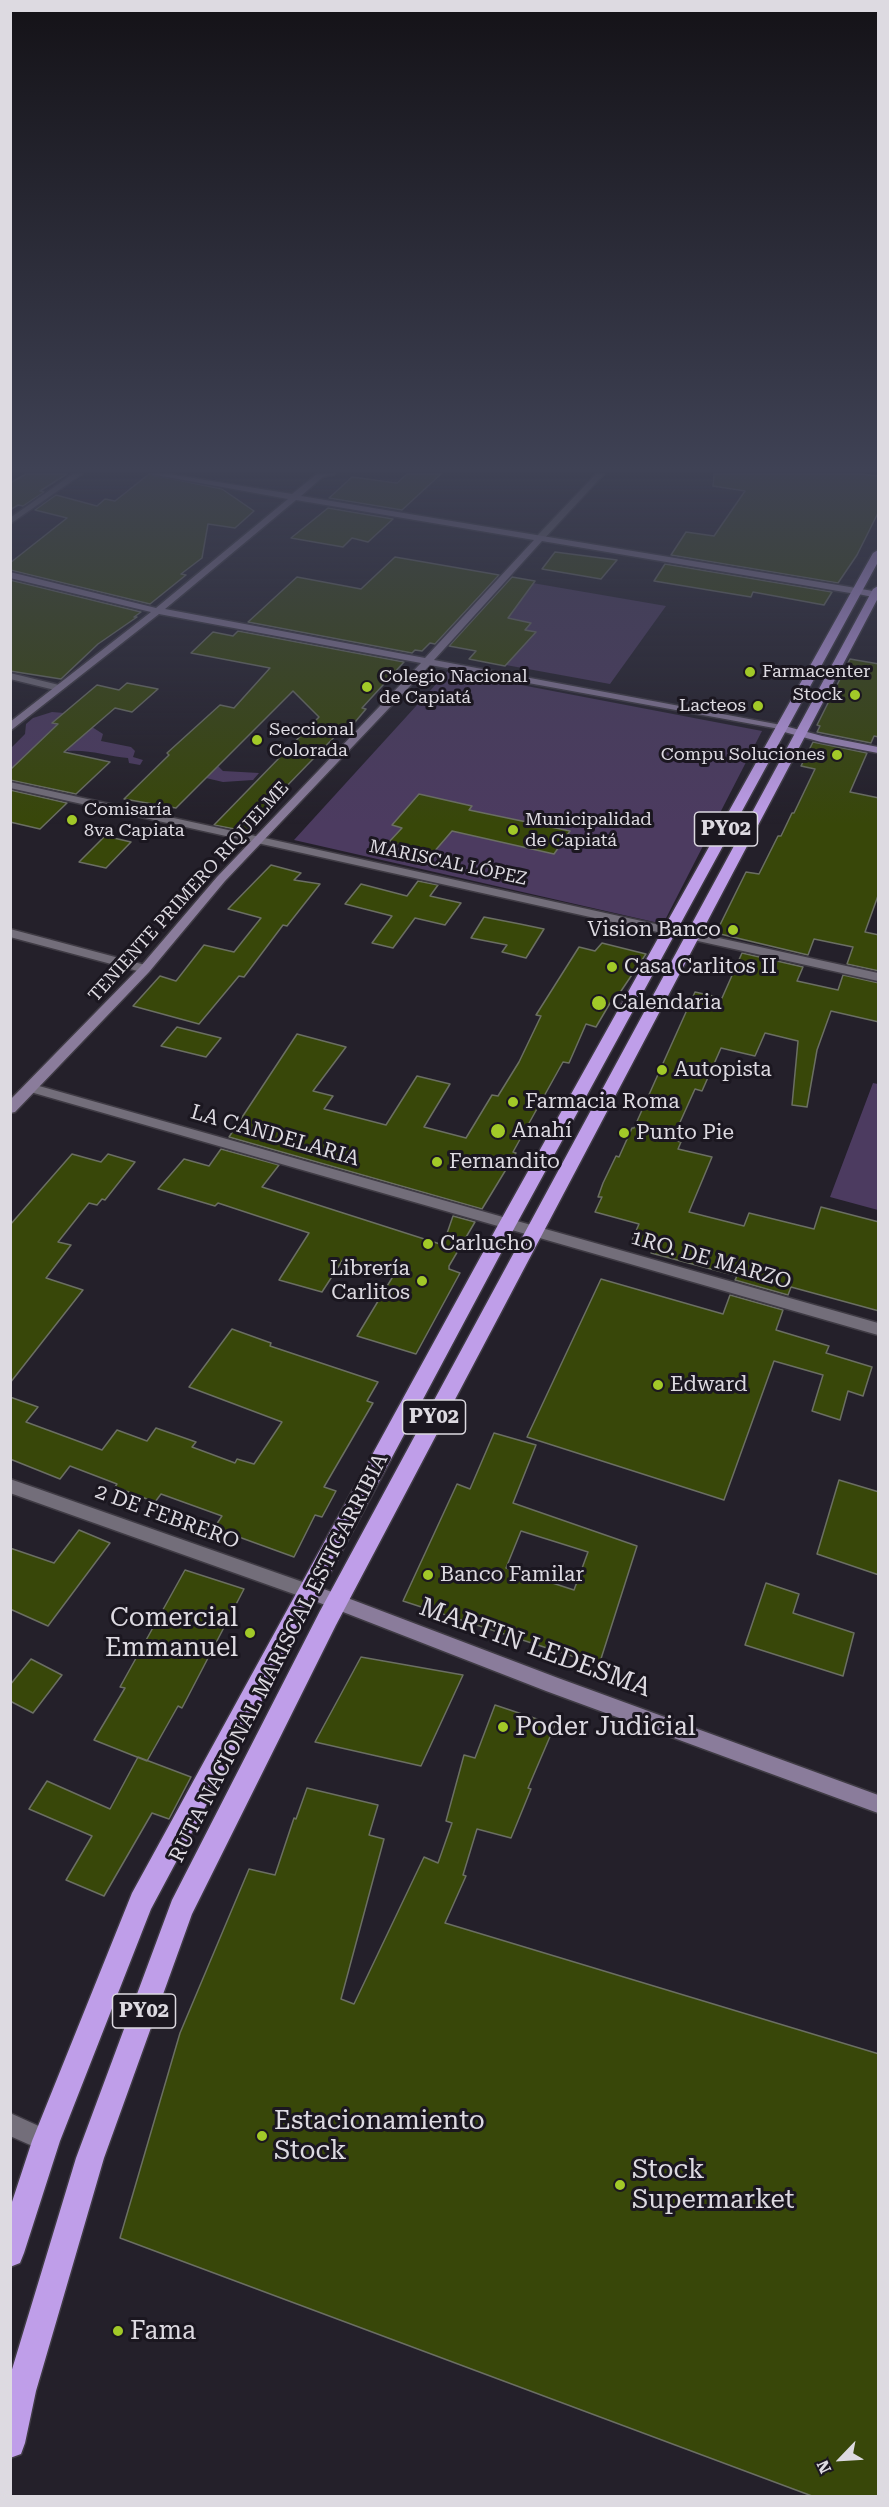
<!DOCTYPE html>
<meta charset="utf-8">
<style>
body{margin:0}
#map{position:relative;width:889px;height:2507px;overflow:hidden;background:#24202a;font-family:"Roboto Serif",serif}
canvas{display:block}
.frame{position:absolute;inset:0;border:12px solid #dddae1;pointer-events:none}
.north{position:absolute;left:811px;top:2429px;width:60px;height:60px;-webkit-text-stroke:4px #1b1720;paint-order:stroke;rotate:245deg;font-size:16px;font-weight:700;line-height:24px;text-align:center;color:#dddae1}
.north::after{content:'';display:block;margin:auto;width:21px;height:27px;background:#dddae1;clip-path:polygon(50% 0,100% 100%,50% 72%,0 100%)}
</style>
<div id="map">
<canvas width="889" height="2507"></canvas>
<div class="frame"></div>
<div class="north">N</div>
</div>
<script>
const ctx = document.querySelector('canvas').getContext('2d');
ctx.lineJoin = 'round';
function paint(path, color) { ctx.fillStyle = color; ctx.fill(path, 'evenodd'); }
function stroke(path, color, width, dash) { ctx.strokeStyle = color; ctx.lineWidth = width; ctx.lineCap = dash ? 'butt' : 'round'; ctx.setLineDash(dash || []); ctx.stroke(path); }
function label(font, color, halo, rows, align = 'center') {
  ctx.font = font + ' "Roboto Serif",serif'; ctx.lineWidth = 6; ctx.setLineDash([]); ctx.textBaseline = 'middle'; ctx.strokeStyle = halo; ctx.fillStyle = color; for (const [text, x, y, turn = 0] of rows) {
    ctx.save(); ctx.translate(x, y); ctx.rotate((+turn || 0) * Math.PI / 180); ctx.textAlign = isNaN(turn) ? turn : align; if (halo) ctx.strokeText(text, 0, 0); ctx.fillText(text, 0, 0); ctx.restore();
  }
}
const green = new Path2D(`
 M515,580L666,606L610,684L495,663L479,619Z
 M448,671L762,731L663,924L294,840Z
 M52,712L64,713L65,717L57,724L88,731L92,727L103,734L101,741L131,747L135,751L133,757L143,760L140,765L129,763L128,758C107,756 88,749 68,751L62,745L11,769L10,749L25,734L26,724L33,718Z
 M217,765L223,771L259,773L253,780L223,782L206,778Z
 M873,1083L878,1084V1210L830,1197Z`);
const building = new Path2D(`
 M26,474H67L40,491L44,492L23,506L18,505L10,510V483Z
 M149,474L222,489L254,511L235,528L208,524L202,558L181,574L186,575L150,604L10,570V563L67,518L35,510L56,495L97,506L105,499L115,501Z
 M407,474H441L402,510L329,498L352,477L397,483Z
 M714,474H859L879,476V511L857,555L838,583L671,555L686,532L714,536L745,491L713,486Z
 M328,508L393,519L368,542L352,538L343,547L291,538Z
 M555,552L617,560L601,579L542,569Z
 M395,557L499,575L435,644L430,643L422,651L415,650L412,653L248,622L297,577L361,589Z
 M665,564L832,592L824,605L753,592L751,597L654,581Z
 M512,577L535,581L508,618L531,623L525,630L536,632L505,666L469,659L476,651L449,646Z
 M10,580L141,612L134,617H137L98,644L61,679L10,671Z
 M238,631L404,662L362,708L366,709L350,728L344,727L281,792L285,793L251,830L245,831L214,825L319,717L293,691L176,808L124,799L169,755L167,753L220,705L234,708L270,668L191,653L213,632L233,636Z
 M850,659L879,664V737L874,736L871,743L817,732L820,726L817,725Z
 M127,683L158,689L132,712L115,708L64,752L110,762L76,794L10,780V770L58,724L52,723L97,685L119,690Z
 M813,742L867,753L850,792L879,798V893L865,932L879,935V971L847,964L853,947L814,939L808,955L716,933L746,872L759,874L778,836H781L792,813H794L815,769L801,766Z
 M10,790L67,803L40,829L10,822Z
 M419,794L472,806L469,810L570,831L554,854L452,831L433,853L389,842L402,828L392,825Z
 M105,836L131,842L106,868L79,862Z
 M271,865L301,873L294,880L320,884L287,926L283,925L244,977L239,976L199,1024L133,1006L160,976L176,981L204,945L234,952L261,918L228,909Z
 M418,881L438,885L430,896L461,903L445,925L415,918L393,948L372,943L392,916L345,904L361,884L407,896Z
 M484,917L520,924L544,929L526,958L502,952L507,945L471,938Z
 M602,943L646,954L619,994L616,993L596,1027L586,1024L569,1063L563,1062L513,1152L516,1153L482,1209L229,1137L297,1034L346,1047L313,1091L333,1096L324,1109L386,1125L417,1076L450,1084L424,1127L466,1138L492,1095L498,1096L519,1062L541,1016L536,1015L579,947L595,951Z
 M742,953L803,967L797,981L838,990L843,975L879,983V1022L831,1011L817,1050L807,1107L792,1105L798,1041L765,1033L755,1056L721,1048L702,1091L695,1089L672,1140L681,1142L678,1149L712,1157L689,1212L744,1226L749,1213L814,1229L821,1207L879,1222V1311L791,1287L788,1295L735,1280L737,1276L651,1253L652,1250L630,1245L639,1224L595,1212L602,1197H598L603,1183L616,1156L619,1157L632,1128H634L695,992L722,998Z
 M177,1027L221,1038L206,1057L161,1046Z
 M221,1149L279,1165L262,1187L443,1245L453,1216L475,1222L449,1266V1269L460,1273L416,1354L357,1336L395,1273L344,1258L322,1292L279,1280L309,1233L218,1203L215,1206L158,1189L184,1159L209,1166Z
 M72,1154L101,1162L108,1154L135,1162L105,1200L102,1199L97,1205L89,1203L58,1242L71,1245L46,1278L83,1290L10,1383V1225Z
 M601,1279L723,1314L730,1295L783,1310L776,1330L829,1346L826,1353L872,1367L863,1396L848,1391L840,1420L812,1411L823,1375L774,1361L724,1500L527,1437Z
 M232,1329L271,1343L270,1346L378,1382L367,1401L373,1403L324,1487L336,1491L322,1517L315,1515L294,1557L214,1528L222,1516L161,1494L155,1502L115,1487L117,1484L70,1466L60,1479L10,1459V1397L38,1407L26,1422L102,1450L117,1430L147,1441L156,1428L196,1442L192,1447L235,1463L237,1459L254,1464L282,1422L189,1387Z
 M494,1433L536,1445L513,1503L637,1546L599,1665L403,1601L457,1484L470,1489ZM521,1531L588,1552L574,1590L506,1568Z
 M839,1480L879,1492V1575L817,1554Z
 M79,1530L110,1543L48,1626L10,1609V1548L54,1563Z
 M185,1570L244,1589L182,1708L178,1706L147,1761L94,1740L125,1688L120,1687Z
 M766,1583L799,1594L793,1613L854,1633L843,1676L745,1645Z
 M361,1657L463,1675L421,1766L315,1742Z
 M31,1659L62,1675L33,1713L10,1701V1685Z
 M495,1705L555,1725L528,1788L531,1789L511,1838L477,1829L463,1875L466,1876L445,1923L879,2054V2496H812L120,2238L180,2033L249,1869L275,1875L294,1818L296,1819L307,1788L378,1805L369,1835L384,1839L341,1999L354,2004L424,1857L438,1863L452,1823L446,1821L464,1755L475,1758Z
 M138,1757L191,1777L169,1819L152,1813L104,1896L66,1880L92,1836L29,1809L47,1781L110,1809Z`);
const street = new Path2D(`
 M73,474H82L10,524V518Z
 M318,474H335L319,478L315,476Z
 M596,474H604L543,540H537V536Z
 M10,673L63,686L64,688L59,691L10,679Z
 M10,782L878,973V981L10,788Z
 M10,929L149,966L151,969L145,973L10,937Z
 M32,1084L878,1323V1335L27,1091L25,1088L27,1085Z
 M10,1479L314,1586L317,1591L314,1596L308,1599L10,1493Z
 M10,2113L54,2133L57,2141L54,2149L46,2152L10,2136Z`);
const secondary = new Path2D(`
 M151,474H168L292,494L317,474H326L301,496L856,588L861,591L856,594L542,541L434,660L781,725L785,726V730L430,665L225,881L149,972L15,1112L10,1113V1100L141,966L217,877L421,663L159,614L10,731V722L151,612L10,578V572L156,608L288,499ZM296,500L534,540L425,658L165,609Z
 M308,1583L558,1678L878,1795V1813L546,1691L302,1596L299,1591L302,1586Z`);
const primary = new Path2D(`
 M856,588L878,592V598L853,593V589Z
 M781,725L822,736L878,747V753L821,742L777,730V726Z`);
const highway = new Path2D(`
 M878,550V562L516,1225L151,1909L60,2141L24,2253L20,2263L10,2267V2208L32,2141L132,1893L498,1225L873,553Z
 M878,586V598L336,1625L192,1914L104,2158L36,2391L25,2443L21,2454L10,2458V2376L76,2158L172,1900L320,1611L873,589Z`);
const markers = [
 [750,672,6,"#a2c928"],
 [367,687,6,"#a2c928"],
 [855,695,6,"#a2c928"],
 [758,706,6,"#a2c928"],
 [257,740,6,"#a2c928"],
 [837,755,6,"#a2c928"],
 [72,820,6,"#a2c928"],
 [513,830,6,"#a2c928"],
 [733,930,6,"#a2c928"],
 [612,967,6,"#a2c928"],
 [599,1003,8,"#a2c928"],
 [662,1070,6,"#a2c928"],
 [513,1102,6,"#a2c928"],
 [498,1131,8,"#a2c928"],
 [624,1133,6,"#a2c928"],
 [437,1162,6,"#a2c928"],
 [428,1244,6,"#a2c928"],
 [422,1281,6,"#a2c928"],
 [658,1385,6,"#a2c928"],
 [428,1575,6,"#a2c928"],
 [250,1633,6,"#a2c928"],
 [503,1727,6,"#a2c928"],
 [262,2136,6,"#a2c928"],
 [620,2185,6,"#a2c928"],
 [118,2331,6,"#a2c928"]
];
const farPoinames = [
 ["Farmacenter",762,672],
 ["Colegio Nacional",379,677],
 ["de Capiatá",379,698],
 ["Stock",843,695,"right"],
 ["Lacteos",746,706,"right"],
 ["Seccional",269,730],
 ["Colorada",269,751],
 ["Compu Soluciones",825,755,"right"],
 ["Comisaría",84,810],
 ["8va Capiata",84,831],
 ["Municipalidad",525,820],
 ["de Capiatá",525,841]
];
const farStreetnames = [
 ["MARISCAL LÓPEZ",448,863,12],
 ["TENIENTE PRIMERO RIQUELME",189,892,-48]
];
const shields = [
 [726,829,63],
 [434,1417,63],
 [144,2011,63]
];
const shieldNames = [
 ["PY02",726,829],
 ["PY02",434,1417],
 ["PY02",144,2011]
];
const poiNames = [
 ["Vision Banco",721,930,"right"],
 ["Casa Carlitos II",624,967],
 ["Calendaria",612,1003],
 ["Autopista",674,1070],
 ["Farmacia Roma",525,1102],
 ["Anahí",512,1131],
 ["Punto Pie",636,1133],
 ["Fernandito",449,1162],
 ["Carlucho",440,1244],
 ["Librería",410,1269,"right"],
 ["Carlitos",410,1293,"right"],
 ["Edward",670,1385],
 ["Banco Familar",440,1575]
];
const streetNames = [
 ["LA CANDELARIA",275,1136,16],
 ["1RO. DE MARZO",711,1260,16],
 ["2 DE FEBRERO",167,1517,20],
 ["RUTA NACIONAL MARISCAL ESTIGARRIBIA",279,1658,-63]
];
const nearPoinames = [
 ["Comercial",238,1618,"right"],
 ["Emmanuel",238,1648,"right"],
 ["Poder Judicial",515,1727],
 ["Estacionamiento",274,2121],
 ["Stock",274,2151],
 ["Stock",632,2170],
 ["Supermarket",632,2200],
 ["Fama",130,2331]
];
const nearStreetnames = [
 ["MARTIN LEDESMA",535,1648,20]
];
paint(green, '#4c3b60');
paint(building, '#384709');
stroke(building, '#6b6f63', 1.5);
stroke(street, '#3f3b44', 3);
stroke(secondary, '#3f3b44', 3);
stroke(primary, '#3f3b44', 3);
stroke(highway, '#3f3b44', 3);
paint(street, '#736e7a');
paint(secondary, '#8a7c9b');
paint(primary, '#a18bbd');
paint(highway, '#bf9ee9');
const sky = ctx.createLinearGradient(0, 0, 0, 825);
sky.addColorStop(0, '#141217');
sky.addColorStop(0.57, '#3f4255');
sky.addColorStop(1, '#3f425500');
ctx.fillStyle = sky;
ctx.fillRect(0, 0, 889, 825);
for (const [x, y, r, color] of markers) { const dot = new Path2D(); dot.arc(x, y, r, 0, 2 * Math.PI); ctx.fillStyle = color; ctx.fill(dot); stroke(dot, '#1b1720', 2); }
label('18px', '#dddae1', '#1b1720', farPoinames, 'left');
label('18px', '#dddae1', '#1b1720', farStreetnames);
for (const [x, y, w] of shields) { const box = new Path2D(); box.roundRect(x - w / 2, y - 17, w, 34, 4.5); ctx.fillStyle = '#1b1720'; ctx.fill(box); stroke(box, '#dddae1', 1.5); }
label('bold 20px', '#dddae1', null, shieldNames);
label('21px', '#dddae1', '#1b1720', poiNames, 'left');
label('21px', '#dddae1', '#1b1720', streetNames);
label('26px', '#dddae1', '#1b1720', nearPoinames, 'left');
label('26px', '#dddae1', '#1b1720', nearStreetnames);
</script>
